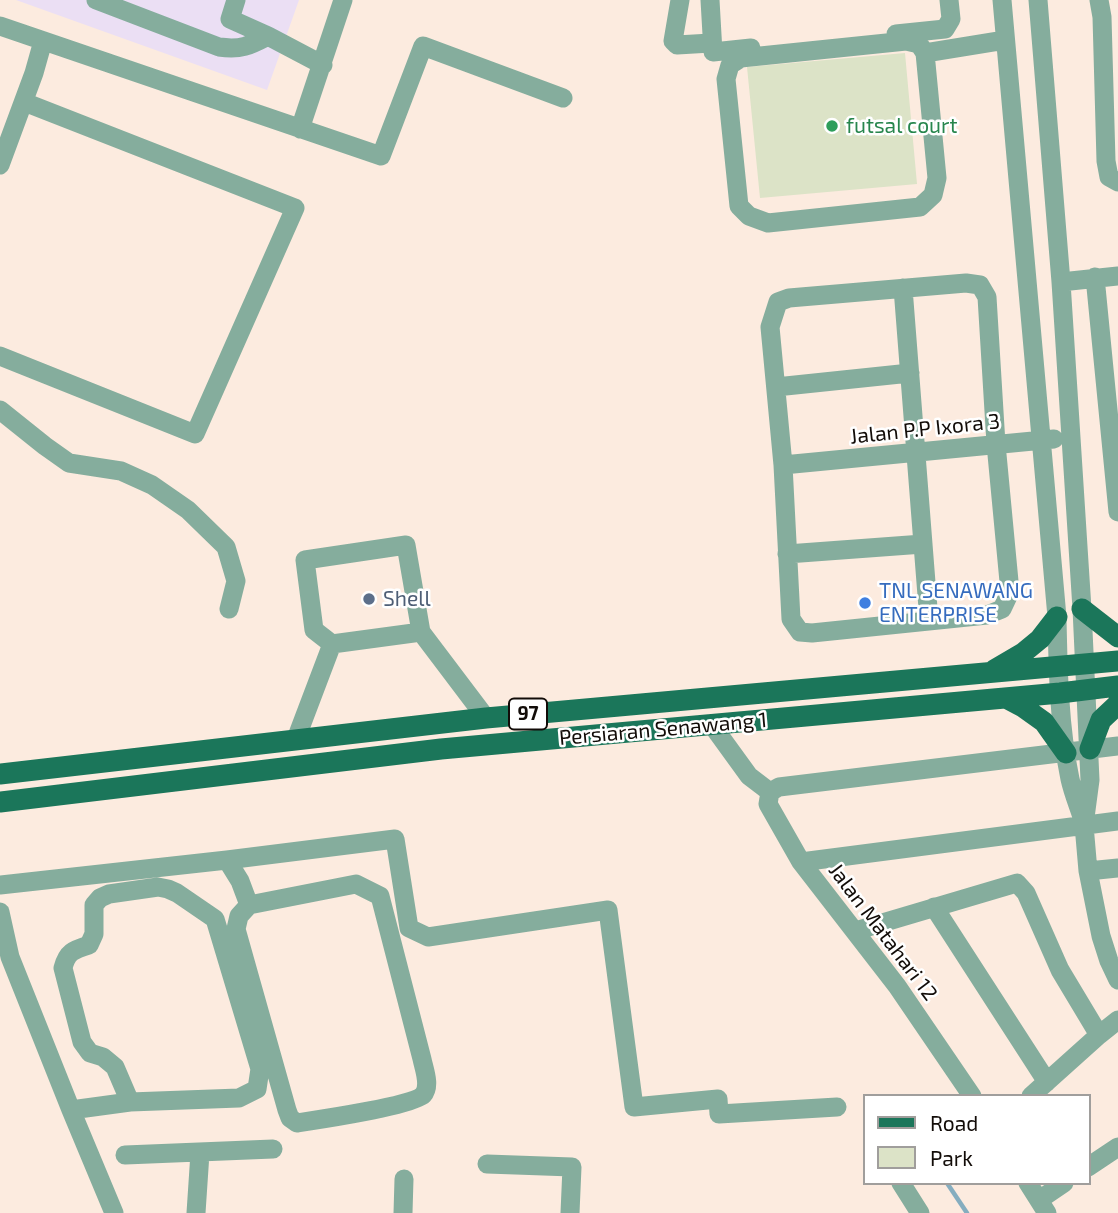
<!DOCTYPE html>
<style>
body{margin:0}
#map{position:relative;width:1118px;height:1213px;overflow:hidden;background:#fcebdf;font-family:"Exo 2",sans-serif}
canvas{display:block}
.legend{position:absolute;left:863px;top:1094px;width:228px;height:91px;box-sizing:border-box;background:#fff;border:2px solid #a09e9c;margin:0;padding:9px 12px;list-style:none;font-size:21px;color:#120c08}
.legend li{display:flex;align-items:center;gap:14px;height:35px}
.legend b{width:35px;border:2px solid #a09e9c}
</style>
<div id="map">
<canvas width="1118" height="1213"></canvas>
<ul class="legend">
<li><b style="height:9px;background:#1b765a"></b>Road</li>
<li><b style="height:19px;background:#dce3c7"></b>Park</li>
</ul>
</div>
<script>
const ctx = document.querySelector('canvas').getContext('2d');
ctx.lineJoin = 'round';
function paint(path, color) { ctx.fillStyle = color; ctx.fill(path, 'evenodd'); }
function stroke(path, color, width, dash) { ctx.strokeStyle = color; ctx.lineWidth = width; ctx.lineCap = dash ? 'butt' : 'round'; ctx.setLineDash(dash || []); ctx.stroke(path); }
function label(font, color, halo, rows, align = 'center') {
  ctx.font = font + ' "Exo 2",sans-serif'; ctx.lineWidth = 5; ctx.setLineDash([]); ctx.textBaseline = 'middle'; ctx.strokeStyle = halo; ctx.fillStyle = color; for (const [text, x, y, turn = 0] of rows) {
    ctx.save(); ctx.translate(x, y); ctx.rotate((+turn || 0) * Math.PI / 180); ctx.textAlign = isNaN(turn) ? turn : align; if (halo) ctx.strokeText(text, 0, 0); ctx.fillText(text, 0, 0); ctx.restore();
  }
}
const industrial = new Path2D(`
 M16,0H299L267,90Z`);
const green = new Path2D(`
 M905,53L917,184L760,198L747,67Z`);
const stream = new Path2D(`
 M947,1183L967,1213`);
const minor = new Path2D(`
 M96,0L219,47C241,50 249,46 268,36
 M236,0L230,19L268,36L323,65
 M680,0L673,41L677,45L711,43
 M710,0L713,52L751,48
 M1002,0L1057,617C1058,671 1059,726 1070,779C1073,793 1079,807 1083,820
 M1038,0L1061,282L1082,609L1090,780L1084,825L1088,871L1101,936L1109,961L1118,980
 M1099,0L1102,17L1106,161L1109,177L1118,182
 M0,26L381,156L423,46L563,98
 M896,34L945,29L951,19L949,0
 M925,53L919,44L906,41L741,58L730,65L726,79L739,206L749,216L768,223L920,207L933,195L937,178L925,53L1005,40
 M300,129L343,0
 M0,165L34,73L43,41
 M1095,277L1118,512
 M1061,282L1118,276
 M966,283L980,285L987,297L996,444L1010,592L1002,609L987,615L812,633L800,632L791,619L783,465L770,327L778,302L789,298Z
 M903,288L929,621
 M0,356L195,434L295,208L24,102
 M776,387L910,373
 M0,410L45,446L69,463L121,471L152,485L188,510L226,547L236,581L229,609
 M783,465L1054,439
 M787,554L923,544
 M332,644L314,630L305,560L406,545L421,632
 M712,725L749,776L770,792
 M296,739L332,644L421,632L486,718
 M770,792L768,804L801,862L897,986L972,1096
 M770,792L779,787L1118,746
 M227,860L240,881L249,905
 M801,862L1118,821
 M1088,871L1118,868
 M356,884L380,896L422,1059C424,1069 431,1086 423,1095C413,1106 317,1120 297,1123L290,1118L287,1110L236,929L239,916L249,905Z
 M0,885L227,860L395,839L409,928L428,937L608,910L634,1107L718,1099L719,1114L837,1107
 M934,907L1047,1082
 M0,912L10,957L71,1110L114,1213
 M855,931L1017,883L1026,893L1060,970L1099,1035
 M1031,1096L1099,1035L1118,1020
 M71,1110L130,1102L115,1067L103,1057L90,1053L82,1042L63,968C67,952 73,950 89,945L94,934V905L100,898L109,894L158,887L168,889L177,893L215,919L260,1069L257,1089L239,1098L130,1102
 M125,1155L273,1149
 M487,1164L572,1167L570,1213
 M1088,1167L1118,1147
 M901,1183L920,1213
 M1028,1183L1047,1213
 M1039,1200L1064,1183
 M196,1213L200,1153
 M403,1213L404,1179`);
const major = new Path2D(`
 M1082,609L1118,637
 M994,670L1023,653L1040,639L1057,617
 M1006,698L1023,707L1044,722L1066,753
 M1090,749L1101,720L1118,704
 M0,774L486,718L1118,661
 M0,802L441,749L1060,693L1118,686`);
const markers = [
 [832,126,7,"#2e9e5b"],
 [369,599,7,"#5c6f8a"],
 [865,603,7,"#3f7fe0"]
];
const shields = [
 [528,714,38]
];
const shieldNames = [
 ["97",528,714]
];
const leisureNames = [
 ["futsal court",846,126]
];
const streetNames = [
 ["Jalan P.P Ixora 3",925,429,-6],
 ["Persiaran Senawang 1",663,729,-5],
 ["Jalan Matahari 12",883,932,53]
];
const shopNames = [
 ["TNL SENAWANG",879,591],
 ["ENTERPRISE",879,615]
];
const serviceNames = [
 ["Shell",383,599]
];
paint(industrial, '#ebdff4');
paint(green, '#dce3c7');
stroke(stream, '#85adbf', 4.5);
stroke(minor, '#85ad9d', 19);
stroke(major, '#1b765a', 21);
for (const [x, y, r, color] of markers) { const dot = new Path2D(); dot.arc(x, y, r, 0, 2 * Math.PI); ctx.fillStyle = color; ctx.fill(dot); stroke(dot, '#fff', 2.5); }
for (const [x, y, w] of shields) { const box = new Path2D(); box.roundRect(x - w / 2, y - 15.5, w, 31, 5); ctx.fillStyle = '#fff'; ctx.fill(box); stroke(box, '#120c08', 2); }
label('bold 19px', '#120c08', null, shieldNames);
label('21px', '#27864d', '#fff', leisureNames, 'left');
label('21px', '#120c08', '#fff', streetNames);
label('21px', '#366cbe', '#fff', shopNames, 'left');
label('21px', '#4e5e75', '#fff', serviceNames, 'left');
</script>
